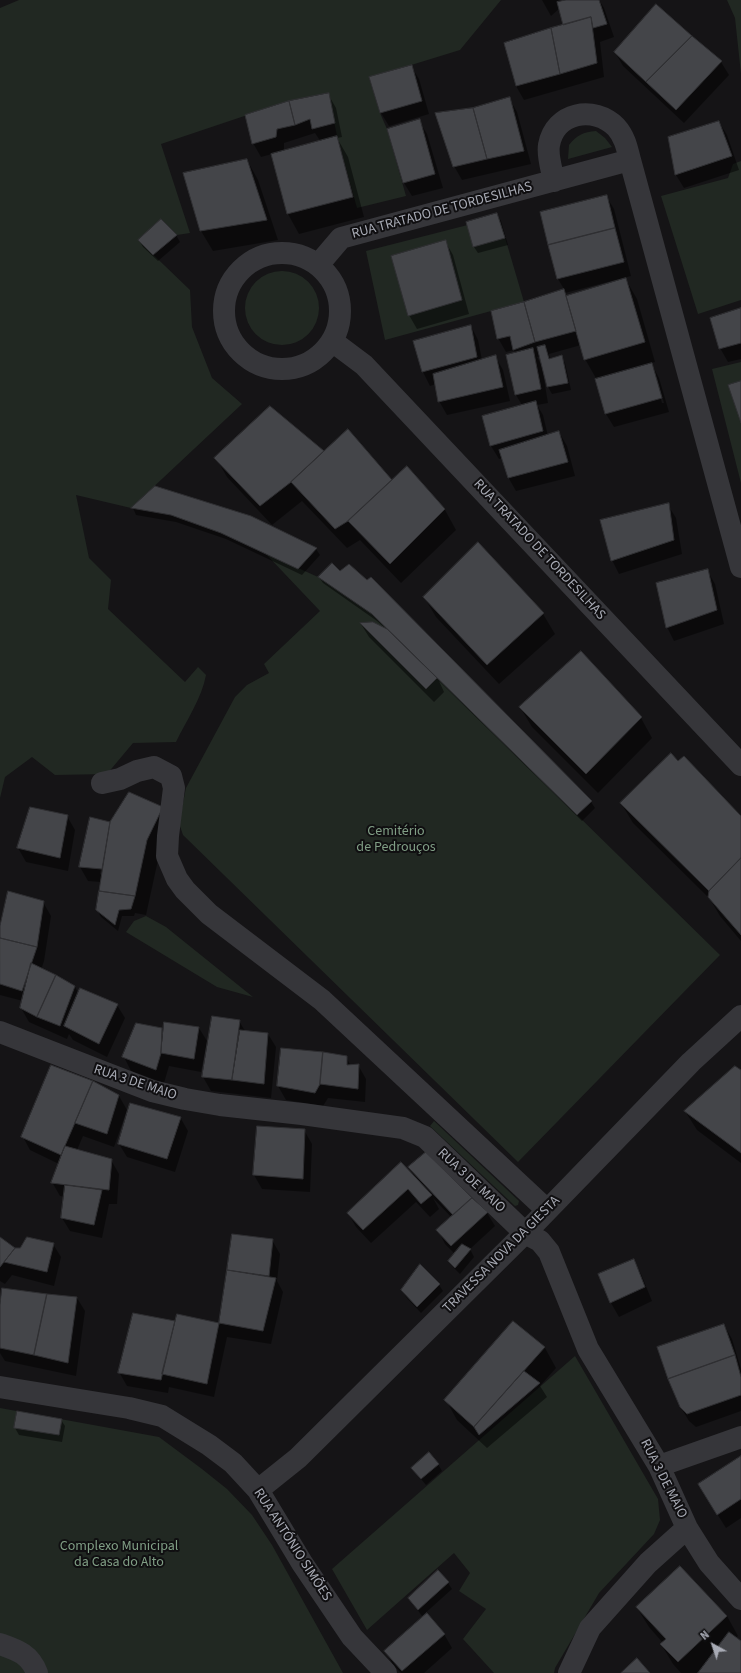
<!DOCTYPE html>
<meta charset="utf-8">
<style>
body{margin:0}
#map{position:relative;width:741px;height:1673px;overflow:hidden;background:#151416;font-family:"Source Sans 3",sans-serif}
canvas{display:block}
.north{position:absolute;left:693px;top:1625px;width:40px;height:40px;-webkit-text-stroke:3px #100f11;paint-order:stroke;rotate:320deg;font-size:11px;font-weight:700;line-height:16px;text-align:center;color:#a8abb5}
.north::after{content:'';display:block;margin:auto;width:14px;height:18px;background:#a8abb5;clip-path:polygon(50% 0,100% 100%,50% 72%,0 100%)}
</style>
<div id="map">
<canvas width="741" height="1673"></canvas>
<div class="north">N</div>
</div>
<script>
const ctx = document.querySelector('canvas').getContext('2d');
ctx.lineJoin = 'round';
function paint(path, color) { ctx.fillStyle = color; ctx.fill(path, 'evenodd'); }
function stroke(path, color, width, dash) { ctx.strokeStyle = color; ctx.lineWidth = width; ctx.lineCap = dash ? 'butt' : 'round'; ctx.setLineDash(dash || []); ctx.stroke(path); }
function label(font, color, halo, rows, align = 'center') {
  ctx.font = font + ' "Source Sans 3",sans-serif'; ctx.lineWidth = 4; ctx.setLineDash([]); ctx.textBaseline = 'middle'; ctx.strokeStyle = halo; ctx.fillStyle = color; for (const [text, x, y, turn = 0] of rows) {
    ctx.save(); ctx.translate(x, y); ctx.rotate((+turn || 0) * Math.PI / 180); ctx.textAlign = isNaN(turn) ? turn : align; if (halo) ctx.strokeText(text, 0, 0); ctx.fillText(text, 0, 0); ctx.restore();
  }
}
const green = new Path2D(`
 M19,0H501L460,50L369,78L380,113L387,129L406,196L357,208L337,136L328,93L289,101L161,144L190,233L177,235L161,219L138,240L190,290L192,327L212,378L242,404L131,508L76,495L89,558L111,580L108,609L185,682L198,667L206,675C202,698 186,721 176,742L133,743L107,774L55,775L32,757L5,777L0,798V8Z
 M727,0H741V74L735,18Z
 M596,131L605,138L612,147L568,159L569,145C577,135 583,132 596,131Z
 M741,161V300L698,314L661,196L728,178L733,164Z
 M499,217L524,302L385,340L366,251Z
 M245 308a37 37 0 1 1 74 0a37 37 0 1 1-74 0Z
 M741,362V483L712,369Z
 M265,553L318,577L372,614L720,955L518,1162L183,835L179,823L186,788L235,697L247,685L269,673L264,664L320,611Z
 M146,916L166,927L253,997L217,987L126,932L134,921Z
 M434,1121L519,1201L518,1205L515,1206L430,1126Z
 M575,1356L658,1499L660,1520L654,1534L599,1593L555,1668L554,1673H494L463,1639L486,1609L459,1591L470,1573L454,1553L367,1630L332,1569Z
 M0,1408L159,1437L202,1469L227,1489L252,1515L272,1545L343,1673H0Z`);
const shadow = new Path2D(`
 M542,0H599L604,8L614,37L600,42L604,77L524,100L516,86L505,44L564,26L560,8L551,16Z
 M615,52L721,62L729,75L684,123L623,66Z
 M411,66L419,79L429,114L389,126L381,113L371,78Z
 M328,94L336,108L342,137L337,138L348,157L364,217L299,234L288,214L272,154L261,157L253,143ZM315,133L321,142L284,151V143Z
 M509,98L517,112L531,164L462,180L454,166L473,109Z
 M419,121L427,134L443,188L412,196L404,183Z
 M719,122L727,135L739,170L684,188L676,175L669,137Z
 M247,160L258,180L278,240L213,251L201,231L185,173Z
 M606,196L614,209L631,276L565,293L567,297L626,280L637,299L655,362L651,363L659,378L669,412L614,427L606,414L597,380L585,359L581,345L549,354L550,359L561,356L565,363L571,390L552,394L548,387L543,367H542L548,403L537,405L543,415L548,436L559,432L567,446L575,476L516,491L508,477L503,458L499,459L491,446L522,405L516,395V354L514,350L506,352L498,338L525,303L564,289L558,279L541,213ZM541,356L542,366L537,357ZM655,378H657L664,403H662Z
 M497,214L501,221L508,245L478,253L474,247L467,222Z
 M176,235L180,242L158,261L143,247L139,240Z
 M445,241L453,255L469,314L417,329L409,315Z
 M741,309V359L728,362L720,348Z
 M471,326L478,340L482,360L495,356L503,370L510,401L447,415L439,401L436,384L430,386L423,372L414,341Z
 M270,407L324,453L392,481L407,468L445,510L456,530L401,583L360,540L347,548L302,501L272,525L227,477L216,458Z
 M155,487L250,517L316,549L320,555L302,575L226,539L176,522L136,515L133,508Z
 M668,505L676,518L682,554L619,574L612,560Z
 M478,544L543,614L555,634L499,684L436,617L424,597Z
 M332,564L591,802L595,808L582,821L439,681L444,692L434,702L369,637L361,624L385,628L377,621L323,583L319,577Z
 M707,570L715,584L724,624L674,641L667,627Z
 M581,653L641,718L652,738L598,793L532,727L520,707Z
 M678,762L741,817V941L720,916L710,899L633,823L621,803Z
 M162,808L158,860L146,915L135,913L134,916H122L118,931L101,917L97,910L101,882L88,881L80,867L90,818L111,823ZM108,833H110L102,875L100,874Z
 M67,816L75,830L68,871L26,862L18,848Z
 M43,902L51,916L44,961L41,970L75,987L79,994L117,1005L125,1018L107,1057L73,1040L69,1034L67,1039L29,1022L21,1008L23,1001L0,995V930Z
 M239,1021L245,1031L268,1034L276,1047L271,1098L211,1091L203,1077Z
 M164,1023L199,1028L207,1041L201,1072L169,1066L164,1083L131,1071L124,1057L136,1024L163,1029Z
 M282,1049L346,1057L351,1066L358,1065L366,1079L365,1102L328,1098L323,1106L286,1100L278,1086Z
 M741,1071V1163L697,1130L685,1111Z
 M92,1082L119,1096L127,1110L114,1147L83,1136L77,1150L111,1160L119,1174L117,1204H109L102,1238L70,1231L62,1218L65,1197L60,1196L52,1182L59,1164L30,1150L23,1137Z
 M180,1117L188,1131L175,1172L127,1157L119,1144Z
 M304,1130L312,1144L310,1192L262,1189L254,1175Z
 M409,1167L487,1213L495,1226L470,1249L474,1257L460,1274L454,1268L450,1262L455,1254L445,1244L438,1230L452,1218L433,1198L439,1209L430,1217L416,1202L371,1243L356,1227L348,1213L414,1176Z
 M233,1235L272,1240L280,1254L277,1281L283,1292L271,1344L227,1337L214,1397L169,1387L168,1393L127,1386L119,1372L133,1314L176,1323L178,1315L220,1325Z
 M0,1238L15,1249L53,1244L61,1257L54,1286L12,1275L5,1284L0,1281Z
 M633,1260L641,1274L652,1301L619,1317L611,1303L600,1275Z
 M420,1266L439,1285L443,1291L421,1313L406,1297L402,1290Z
 M77,1298L85,1311L76,1376L5,1361L0,1353V1315Z
 M513,1322L545,1348L556,1368L540,1386L547,1397L487,1448L457,1420L446,1400Z
 M724,1325L732,1339L741,1369V1411L696,1427L689,1421L680,1406Z
 M61,1420L65,1426L62,1442L19,1435L15,1428Z
 M741,1458V1518L726,1528L707,1498Z
 M438,1464L442,1471L426,1485L412,1468Z
 M448,1583L452,1589L422,1616L409,1598Z
 M637,1608L727,1616L738,1636L735,1638L741,1643V1673H681L673,1664L661,1644L663,1643L649,1627Z
 M444,1634L452,1648L424,1673H401L393,1665L386,1651Z`);
const building = new Path2D(`
 M566,0H599L607,24L593,28L591,17L563,25L557,2Z
 M656,4L692,36L646,82L614,52Z
 M591,17L597,63L560,74L551,28Z
 M551,28L560,74L516,86L504,43Z
 M692,36L722,61L676,110L646,82Z
 M412,65L422,101L380,113L369,77Z
 M329,93L335,123L312,129L310,119L295,125L289,101Z
 M510,97L524,151L487,159L473,108Z
 M289,101L295,125L277,129L276,137L252,144L245,115Z
 M473,108L487,159L453,167L435,113Z
 M420,119L435,174L403,183L387,129Z
 M719,121L732,156L675,175L668,137Z
 M337,136L353,197L287,214L271,154Z
 M247,159L267,220L200,231L183,173Z
 M607,195L615,228L548,245L540,212Z
 M497,213L505,238L473,247L466,222Z
 M161,219L177,235L153,255L138,240Z
 M615,228L624,262L557,279L548,245Z
 M446,240L462,300L408,316L391,256Z
 M626,278L645,342L584,360L566,296Z
 M564,289L576,331L535,342L524,302Z
 M524,302L535,342L513,350L510,336L497,339L491,311Z
 M741,308V343L719,349L710,318Z
 M471,325L477,357L422,372L413,341Z
 M545,345L549,359L562,355L568,383L547,387L537,347Z
 M533,348L541,389L515,395L506,355Z
 M496,355L503,387L438,402L433,374Z
 M652,363L662,398L605,414L595,379Z
 M741,381V423L728,385Z
 M536,401L543,431L490,446L482,416Z
 M270,406L324,451L291,482L260,506L214,458Z
 M348,429L392,480L348,521L335,529L291,482Z
 M559,431L568,462L508,478L499,450Z
 M407,466L445,509L390,564L348,521Z
 M155,486L251,516L317,548L298,569L221,533L171,515L131,508Z
 M669,503L674,540L611,561L600,520Z
 M478,542L544,613L487,665L423,597Z
 M332,563L340,571L349,564L367,580L371,577L592,801L577,815L372,614L318,577Z
 M708,569L717,610L666,628L656,583Z
 M373,622L387,629L437,678L426,689L360,623Z
 M581,651L642,717L586,774L519,707Z
 M671,753L678,761L684,756L741,816V858L709,891L620,803Z
 M129,792L163,807L147,840L135,896L99,891L110,822Z
 M30,807L68,815L60,858L17,848Z
 M90,817L110,822L102,869L79,867Z
 M741,858V935L708,897L709,891Z
 M8,891L44,901L37,947L0,938V926Z
 M99,891L135,896L131,909L119,910L115,925L96,910Z
 M0,938L37,947L22,991L0,984Z
 M31,963L56,975L37,1017L20,1008Z
 M56,975L75,986L60,1026L37,1017Z
 M80,988L118,1004L99,1044L64,1026Z
 M212,1016L240,1020L232,1080L202,1077Z
 M164,1022L199,1027L194,1059L161,1053Z
 M136,1023L162,1028L161,1053L156,1070L122,1057Z
 M240,1030L268,1033L264,1084L232,1080Z
 M281,1048L323,1052L320,1084L315,1093L277,1086Z
 M323,1052L347,1056V1065L359,1064L358,1089L320,1084Z
 M51,1065L93,1081L61,1155L21,1137Z
 M735,1066L741,1070V1153L684,1111Z
 M93,1081L119,1095L107,1134L75,1123Z
 M130,1103L181,1117L167,1159L118,1144Z
 M257,1126L305,1129L303,1179L253,1175Z
 M65,1146L112,1159L109,1190L51,1183Z
 M426,1152L472,1198L453,1215L408,1167Z
 M401,1162L432,1195L421,1204L408,1189L363,1230L347,1213Z
 M65,1185L102,1190L94,1225L61,1218Z
 M472,1198L488,1212L451,1246L436,1230Z
 M232,1234L273,1239L269,1276L227,1270Z
 M0,1237L15,1248L0,1267Z
 M27,1237L54,1243L47,1272L4,1262L15,1248H20Z
 M462,1244L471,1249L455,1268L448,1261Z
 M634,1259L645,1287L610,1303L598,1274Z
 M420,1264L440,1284L417,1307L401,1290Z
 M227,1270L276,1278L263,1331L219,1323Z
 M2,1288L47,1294L34,1355L0,1348V1305Z
 M47,1294L77,1297L68,1363L34,1355Z
 M133,1313L175,1321L161,1380L118,1373Z
 M177,1314L219,1323L207,1384L162,1374Z
 M513,1321L545,1347L474,1427L444,1400Z
 M724,1324L735,1355L668,1379L657,1347Z
 M735,1355L741,1377V1395L687,1414L680,1407L668,1379Z
 M524,1371L540,1383L479,1435L474,1427Z
 M17,1411L62,1419L59,1435L14,1428Z
 M429,1452L439,1464L421,1479L411,1468Z
 M741,1456V1499L717,1515L698,1484Z
 M680,1566L727,1616L678,1662L660,1644L666,1639L636,1607Z
 M438,1570L449,1582L418,1610L408,1598Z
 M427,1613L445,1634L402,1671L384,1651Z
 M729,1632L741,1641V1673H698Z
 M637,1658L650,1673H621Z`);
const minor = new Path2D(`
 M554,181C552,170 547,156 549,145C555,112 594,105 616,127C625,137 627,148 630,160
 M224 311a58 58 0 1 1 116 0a58 58 0 1 1-116 0Z
 M318,265L341,238L630,160L741,567
 M332,341L364,365L741,765
 M102,783L120,779L137,771L154,767L171,776L174,788L168,836L167,856L177,879L185,890L209,914L322,1000L547,1210
 M0,1032L152,1091L185,1099L220,1105L302,1114L403,1128L425,1137L525,1233L540,1241L549,1252L588,1349L659,1466L687,1528L709,1563L741,1599
 M0,1387L129,1408L162,1416L209,1445L233,1463L258,1490L302,1563L352,1637L386,1673
 M659,1466L741,1437
 M258,1490L298,1458L534,1224L691,1062L741,1016
 M0,1644C17,1650 30,1654 37,1673
 M569,1673L590,1628L648,1563L687,1528`);
const streetNames = [
 ["RUA TRATADO DE TORDESILHAS",442,211,-15],
 ["RUA TRATADO DE TORDESILHAS",539,550,47],
 ["RUA 3 DE MAIO",135,1083,18],
 ["RUA 3 DE MAIO",471,1181,43],
 ["TRAVESSA NOVA DA GIESTA",502,1255,-45],
 ["RUA 3 DE MAIO",663,1479,63],
 ["RUA ANTÓNIO SIMÕES",292,1545,57]
];
const parkNames = [
 ["Cemitério",396,832],
 ["de Pedrouços",396,848],
 ["Complexo Municipal",119,1547],
 ["da Casa do Alto",119,1563]
];
paint(green, '#212822');
paint(shadow, '#0007');
paint(building, '#444549');
stroke(building, '#2f2f32', 1);
stroke(minor, '#36363a', 22);
label('14px', '#a8abb5', '#100f11', streetNames);
label('14px', '#809e85', '#100f11', parkNames);
</script>
